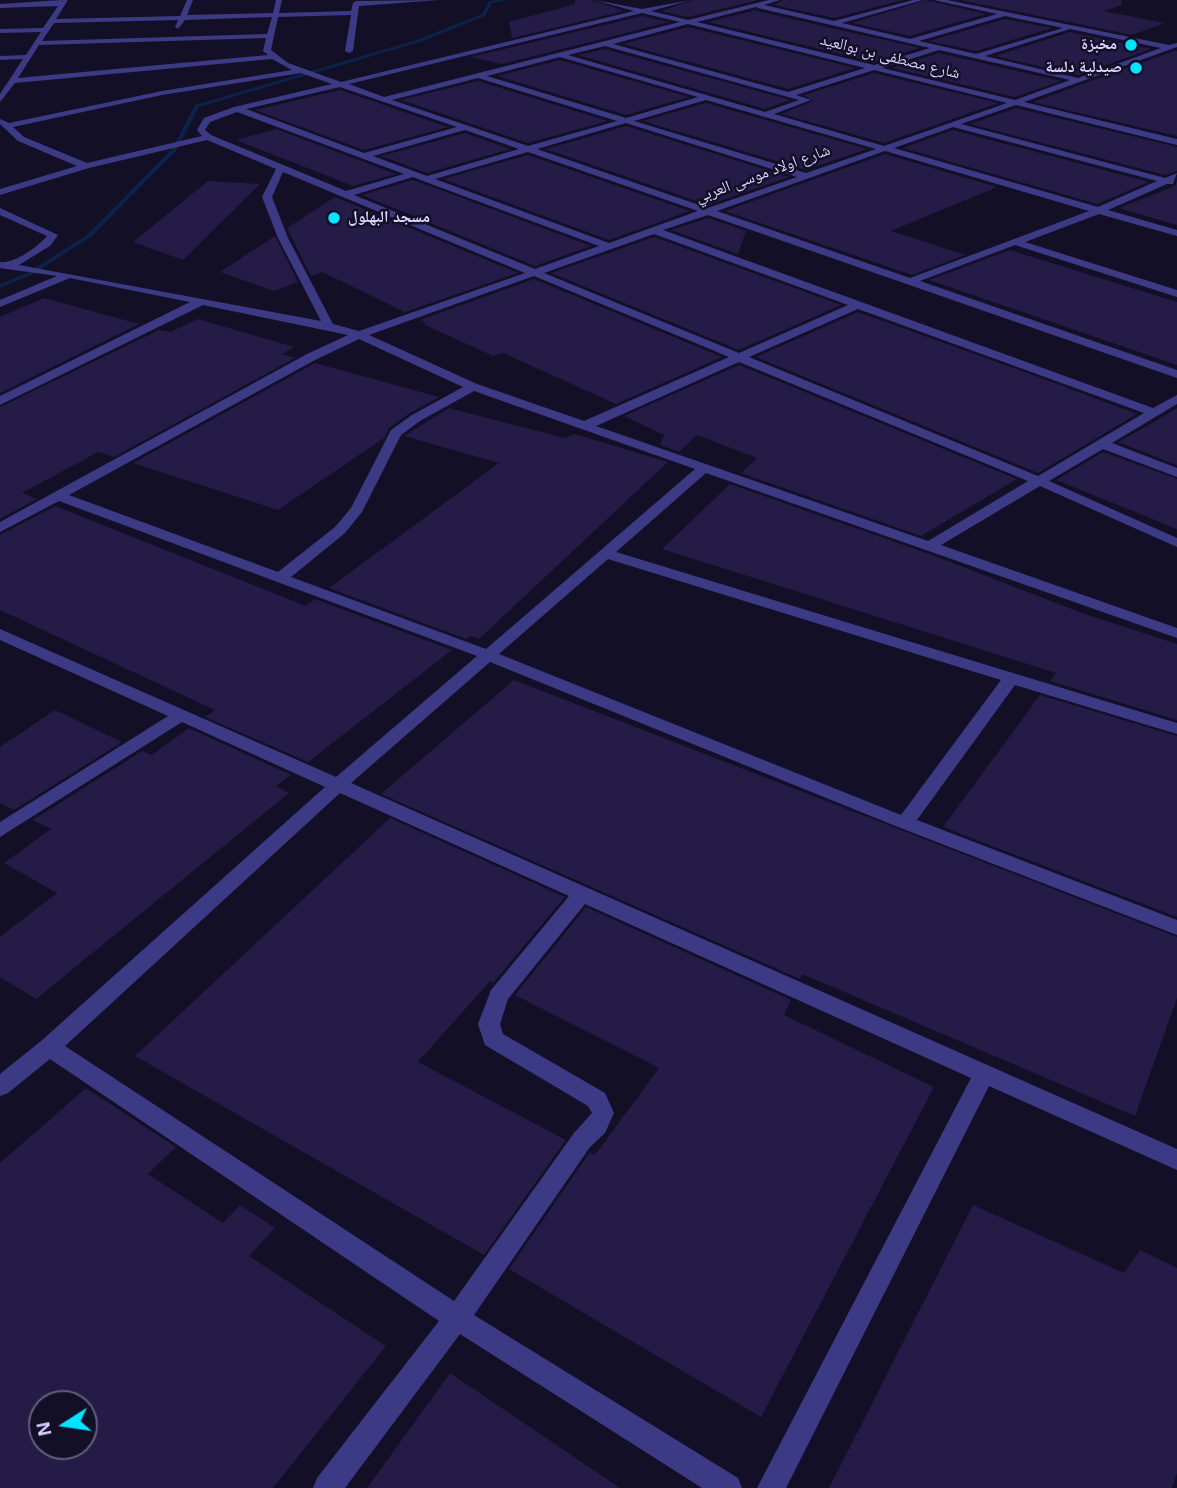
<!DOCTYPE html>
<meta charset="utf-8">
<style>
body{margin:0}
#map{position:relative;width:1177px;height:1488px;overflow:hidden;background:#130f26;font-family:Arial,sans-serif}
canvas{display:block}
.north{position:absolute;left:28px;top:1390px;width:70px;height:70px;box-sizing:border-box;background:#130f26;border:2px solid #625e7d;border-radius:50%;rotate:258deg;font-size:19px;font-weight:700;line-height:28px;text-align:center;color:#d9d4ff}
.north::after{content:'';display:block;margin:auto;width:24px;height:32px;background:#00e5ff;clip-path:polygon(50% 0,100% 100%,50% 72%,0 100%)}
</style>
<div id="map">
<canvas width="1177" height="1488"></canvas>
<div class="north">N</div>
</div>
<script>
const ctx = document.querySelector('canvas').getContext('2d');
ctx.lineJoin = 'round';
function paint(path, color) { ctx.fillStyle = color; ctx.fill(path, 'evenodd'); }
function stroke(path, color, width, dash) { ctx.strokeStyle = color; ctx.lineWidth = width; ctx.lineCap = dash ? 'butt' : 'round'; ctx.setLineDash(dash || []); ctx.stroke(path); }
function label(font, color, halo, rows, align = 'center') {
  ctx.font = font + ' Arial,"Noto Naskh Arabic",sans-serif'; ctx.lineWidth = 5; ctx.setLineDash([]); ctx.textBaseline = 'middle'; ctx.strokeStyle = halo; ctx.fillStyle = color; for (const [text, x, y, turn = 0] of rows) {
    ctx.save(); ctx.translate(x, y); ctx.rotate((+turn || 0) * Math.PI / 180); ctx.textAlign = isNaN(turn) ? turn : align; if (halo) ctx.strokeText(text, 0, 0); ctx.fillText(text, 0, 0); ctx.restore();
  }
}
const stream = new Path2D(`
 M496,0H508L492,3L485,16L420,42L199,107L176,151L91,237L31,275L0,288V284L27,273L87,235L172,149L195,105L416,40L482,14L489,1Z`);
const building = new Path2D(`
 M575,0H592L624,11L512,38L509,22L575,4Z
 M693,0H758L688,17L661,11Z
 M783,0H903L834,18L774,5Z
 M926,0L986,14L910,36L852,23Z
 M960,0H1121L1122,5L1103,11L1165,23L1132,35Z
 M756,10L757,11L920,48L874,62L708,22Z
 M642,16L669,22L502,64L471,57Z
 M1005,19L1052,28L976,51L929,41Z
 M688,27L855,68L788,89L623,44Z
 M1070,32L1151,49L1078,75L995,56Z
 M605,49L790,100L765,109L578,55Z
 M1174,51H1177V136L1033,102Z
 M939,53L1061,81L1015,97L892,68Z
 M560,60L689,97L626,115L497,76Z
 M874,73L998,103L884,143L782,114L813,101L804,95Z
 M478,81L608,121L528,143L401,100Z
 M340,90L448,127L364,150L255,110Z
 M706,103L867,149L806,170L643,121Z
 M1016,108L1177,147V171L1165,175L970,124Z
 M626,126L789,177L708,205L546,149Z
 M276,129L396,174L353,186L236,140Z
 M953,130L1149,182L1097,204L903,148Z
 M465,133L510,149L427,173L381,156Z
 M885,154L997,187L891,231L965,255L912,275L725,211Z
 M528,155L690,211L609,240L443,179Z
 M413,180L422,183L591,246L535,266L362,195Z
 M208,181L260,184L183,260L133,242Z
 M1177,181V225L1119,208L1175,186Z
 M335,197L518,273L405,312L322,272L311,276L287,228Z
 M708,218L746,231L738,254L671,230Z
 M275,236L298,282L274,291L220,272Z
 M654,237L841,305L739,350L551,273Z
 M1010,250L1177,302V365L929,280Z
 M534,279L722,357L616,404L503,353L493,356L423,324L427,323L420,320Z
 M44,298L139,324L0,393V317Z
 M858,312L1033,375L1137,414L1038,473L756,357Z
 M198,319L294,347L282,354L295,358L114,457L98,452L22,493L37,499L0,519V407L159,330L170,332Z
 M315,363L439,397L410,413L389,428L384,438L278,510L133,463Z
 M739,365L1017,479L921,536L741,473L757,458L697,435L679,452L660,445L664,435L624,416Z
 M449,408L565,438L575,434L668,462L479,639L470,636L466,639L329,588L499,463L404,436Z
 M1177,408V465L1118,442L1156,421Z
 M1103,452L1177,479V529L1056,480Z
 M730,484L932,555L1082,613L1177,644V720L1050,681L1056,673L662,549Z
 M55,506L306,606L315,599L452,650L308,762L205,717L215,710L0,610V535Z
 M514,680L1177,937V998L1135,1116L802,974L800,979L381,794Z
 M1040,695L1177,736V917L943,827Z
 M55,710L122,742L14,810L0,803V747Z
 M189,728L291,775L276,786L289,793L36,999L0,977V937L57,893L4,863L51,829L33,820L142,751L152,755Z
 M390,818L565,897L493,983L490,981L418,1062L566,1140L484,1255L135,1056Z
 M586,907L791,1000L784,1015L934,1087L761,1417L509,1269L590,1152L595,1155L659,1068L515,995Z
 M86,1088L176,1147L148,1174L223,1223L240,1205L275,1228L249,1256L386,1346L273,1488H0V1163ZM42,1404H84V1446H42Z
 M973,1205L1124,1273L1140,1250L1177,1268V1473L1172,1488H829Z
 M450,1373L620,1488H367Z`);
const minor = new Path2D(`
 M62,0H68L56,19L180,16L187,0H193L187,15L273,13L276,0H282L279,13L351,11L353,3L356,1L440,0L359,6L353,51L349,53L345,51L351,15L278,17L271,50L288,63L341,82L634,11L594,0L642,9L691,0L651,11L688,20L769,0H780L764,5L834,21L913,0H923L842,23L910,39L997,14L934,0H947L1169,45L1177,43V47L1024,102L1177,139V145L1016,105L961,124L1165,178L1177,173L1173,184H1167L1108,210L1177,230V236L1099,214L1025,242L1177,290V297L1015,245L920,281L1177,370V378L708,215L663,230L1153,408L1177,395V404L1112,443L1177,468V477L1103,449L1049,481L1177,538V547L1040,486L941,545L1177,628V638L706,473L616,552L1177,723V734L1015,685L917,820L1177,920V935L898,827L490,662L351,783L1177,1149V1170L989,1086L786,1488H757L971,1078L585,904L508,999L500,1024L503,1034L605,1093L614,1113L605,1133L590,1147L474,1315L738,1478L742,1488H702L460,1334L345,1488H313L317,1478L439,1321L50,1059L8,1093L0,1096V1074L41,1041L325,787L182,722L0,837V822L168,716L0,640V629L336,777L477,656L59,501L0,532V522L307,354L348,335L203,305L0,405V396L190,302L70,278L0,307V300L57,276L0,268V262C14,264 38,247 47,236L0,215V208L58,235L50,246L19,265L321,321L278,238L262,197L276,169L207,140L89,168L0,195V189L77,166L18,141L0,124V119L9,123L162,91L292,70L272,59L15,83L0,102V94L23,59L0,60V56L26,55L41,32L0,33V29L43,28L58,6L0,8V4ZM756,7L758,8L930,48L874,65L697,22ZM642,13L680,22L384,97L349,84ZM1005,16L1063,28L976,54L919,41ZM272,17L267,34L42,41L54,23L178,20L175,27L178,29L185,20ZM688,24L865,68L788,92L613,44ZM1070,29L1161,48L1078,78L985,56ZM266,38L263,51L268,55L18,78L39,45ZM605,46L799,100L765,112L568,55ZM939,50L1070,80L1015,100L882,68ZM560,57L698,97L626,118L487,76ZM874,70L1007,103L884,146L774,114L811,100L796,95ZM301,73L332,84L234,107L204,118L197,130L202,136L87,163L24,137L13,127L162,95ZM478,78L617,121L528,146L392,100ZM340,87L457,127L364,153L246,109ZM706,100L876,149L806,173L634,121ZM237,112L404,174L346,191L211,135L205,130L210,122ZM626,123L797,177L708,208L537,149ZM953,127L1157,181L1098,207L894,148ZM465,130L519,149L427,176L373,156ZM885,151L1089,211L910,278L717,211ZM528,152L698,211L609,243L435,179ZM283,172L525,273L359,331L333,324L288,238L272,197ZM413,177L423,181L599,246L535,269L354,195ZM654,234L848,305L739,353L544,273ZM534,276L729,357L584,421L477,384L369,335ZM858,309L1144,413L1038,476L749,357ZM359,339L463,387L412,415L391,430L351,508L335,527L278,572L69,495L315,360ZM739,362L1028,481L928,541L596,426ZM474,391L695,469L486,649L291,577L345,533L362,512L401,435L420,421ZM608,559L1001,680L901,815L499,654ZM340,793L569,896L491,990L478,1024L485,1045L588,1106L592,1113L574,1133L454,1301L65,1046Z`);
const markers = [
 [1131,45,7,"#00e5ff"],
 [1136,68,7,"#00e5ff"],
 [334,218,7,"#00e5ff"]
];
const farPoinames = [
 ["مخبزة",1117,45],
 ["صيدلية دلسة",1122,68],
 ["مسجد البهلول",348,218,"left"]
];
const farStreetnames = [
 ["شارع مصطفى بن بوالعيد",890,57,14],
 ["شارع اولاد موسى العربي",763,174,-20]
];
paint(stream, '#0c2248');
paint(building, '#241b47');
paint(minor, '#3d3a85');
for (const [x, y, r, color] of markers) { const dot = new Path2D(); dot.arc(x, y, r, 0, 2 * Math.PI); ctx.fillStyle = color; ctx.fill(dot); stroke(dot, '#130f26', 2.5); }
label('bold 16px', '#d9d4ff', '#130f26', farPoinames, 'right');
label('16px', '#d9d4ff', '#130f26', farStreetnames);
</script>
